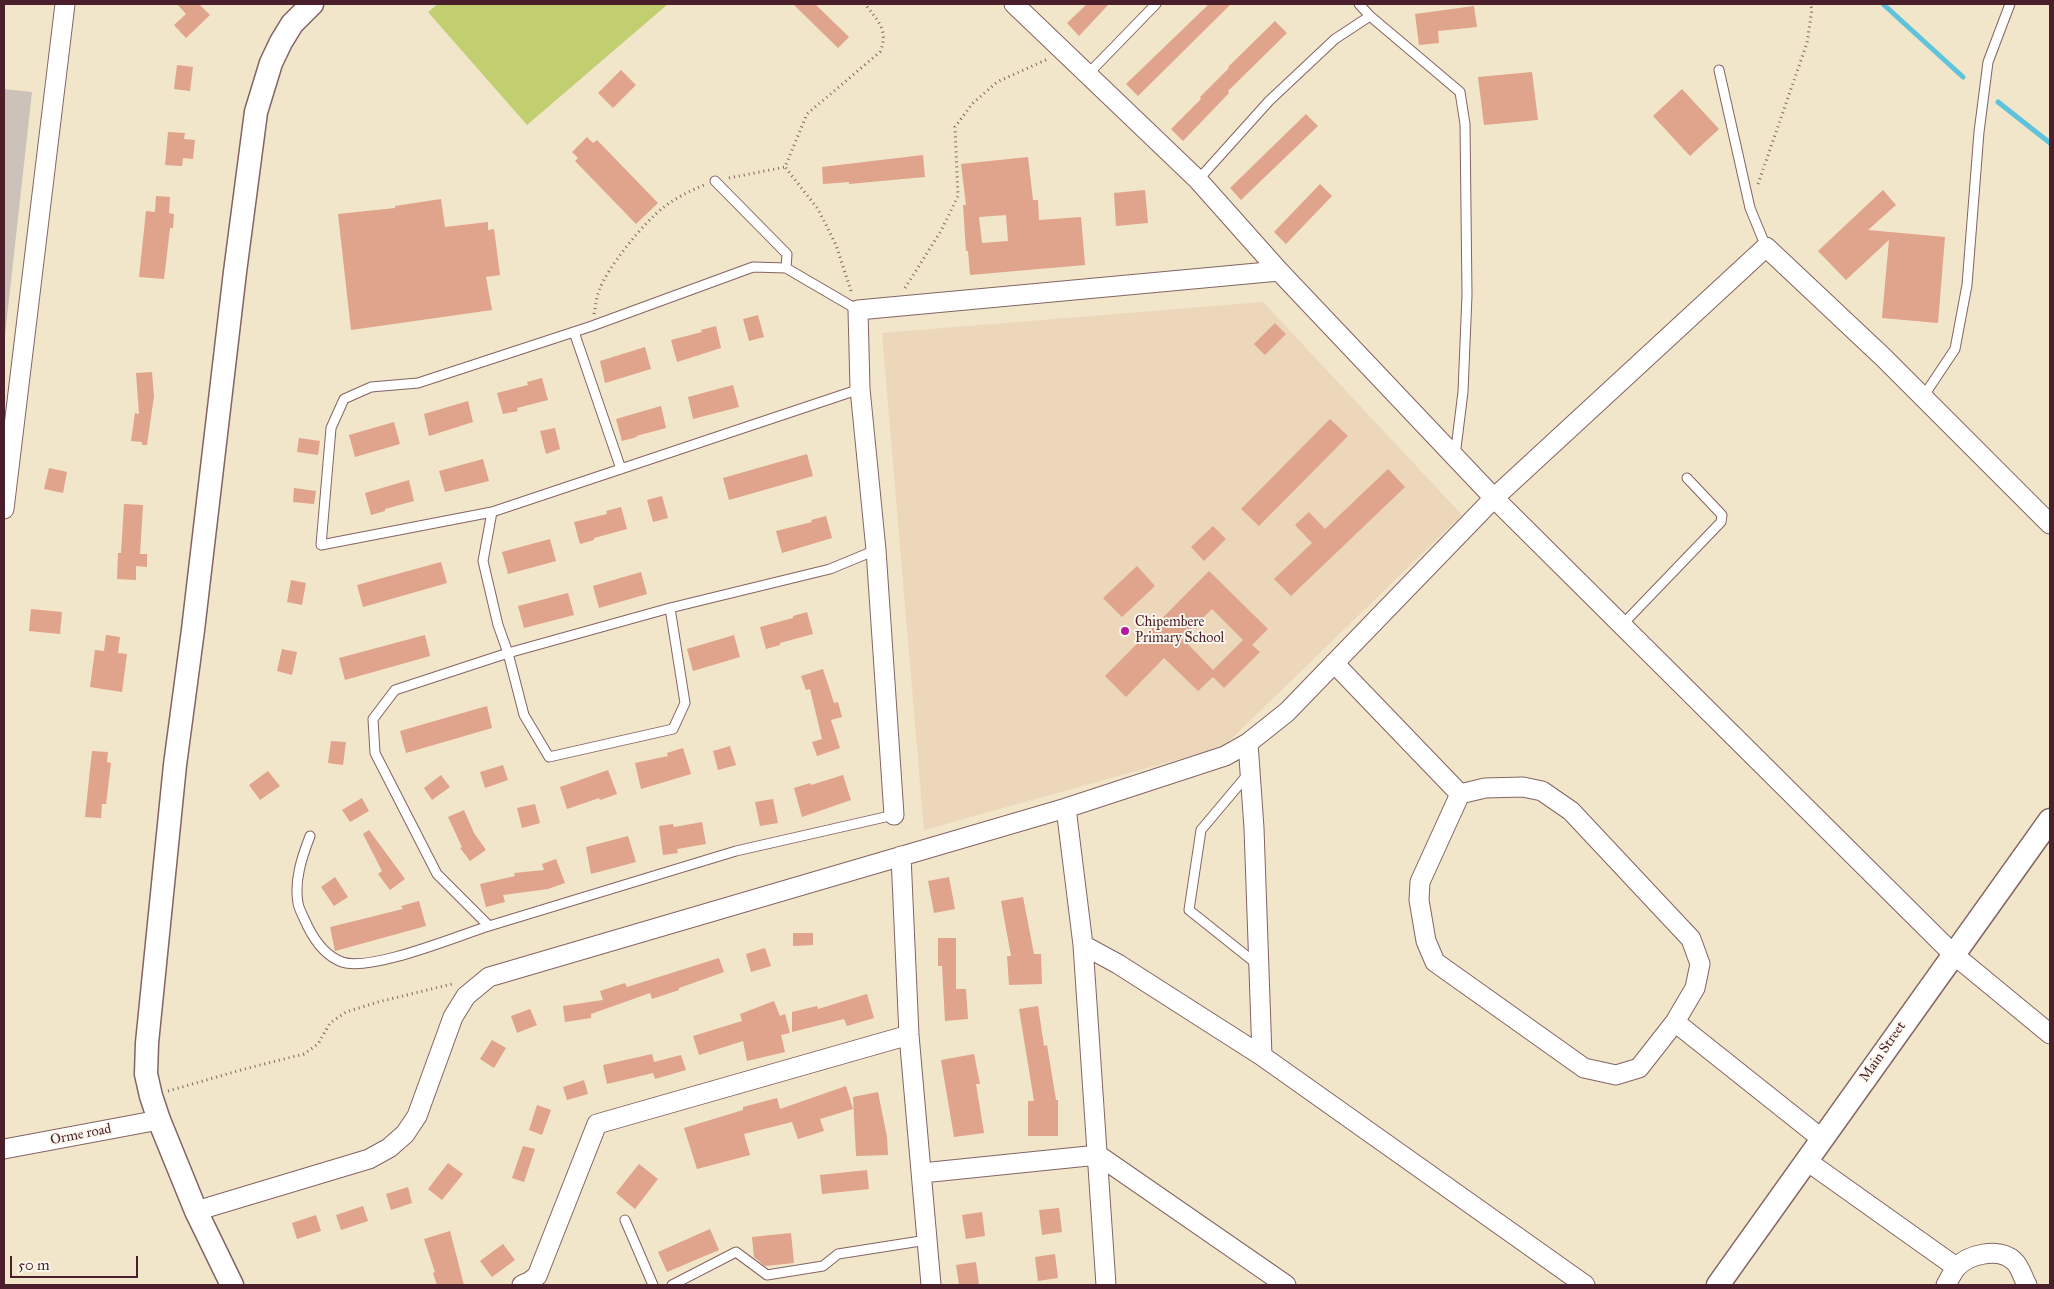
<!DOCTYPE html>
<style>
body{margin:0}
#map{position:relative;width:2054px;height:1289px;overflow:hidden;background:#f1e5ca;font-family:"IM FELL Great Primer",serif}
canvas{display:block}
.frame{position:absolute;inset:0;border:5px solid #4a1f2b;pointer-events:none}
.scale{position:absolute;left:10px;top:1256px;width:128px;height:22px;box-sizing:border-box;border:2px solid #4a1f2b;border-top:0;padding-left:6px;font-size:15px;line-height:18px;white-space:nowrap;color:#4a1f2b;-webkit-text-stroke:4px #fbf7ec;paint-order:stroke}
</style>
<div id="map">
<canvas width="2054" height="1289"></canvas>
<div class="frame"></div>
<div class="scale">50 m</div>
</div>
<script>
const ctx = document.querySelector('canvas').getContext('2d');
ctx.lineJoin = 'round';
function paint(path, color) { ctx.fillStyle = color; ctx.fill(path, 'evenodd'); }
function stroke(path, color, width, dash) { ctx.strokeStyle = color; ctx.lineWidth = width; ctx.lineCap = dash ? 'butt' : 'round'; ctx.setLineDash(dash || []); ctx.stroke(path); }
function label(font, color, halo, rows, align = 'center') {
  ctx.font = font + ' "IM FELL Great Primer",serif'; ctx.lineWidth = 4; ctx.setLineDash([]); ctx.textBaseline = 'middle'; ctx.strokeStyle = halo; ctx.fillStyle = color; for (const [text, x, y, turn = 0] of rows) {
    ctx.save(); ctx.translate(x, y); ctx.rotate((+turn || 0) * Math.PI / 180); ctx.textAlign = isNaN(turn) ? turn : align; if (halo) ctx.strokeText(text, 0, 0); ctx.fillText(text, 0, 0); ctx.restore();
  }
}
const built = new Path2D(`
 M1263,302L1462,515L1223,747L924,830L882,333Z`);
const industrial = new Path2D(`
 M4,89L32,92L4,344Z`);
const green = new Path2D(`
 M438,4H668L527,125L428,12Z`);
const stream = new Path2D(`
 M1883,4L1963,77
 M1998,102L2050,143`);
const building = new Path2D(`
 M177,4H199L210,15L186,38L174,25L186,14Z
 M793,4H815L849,37L838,48Z
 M1087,4H1109L1079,36L1067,23Z
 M1209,4H1231L1138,96L1126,84Z
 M1474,6L1477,27L1438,31L1439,43L1419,45L1415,14Z
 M1275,21L1287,33L1228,91L1229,93L1183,141L1171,129L1201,99L1200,97L1229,68L1228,67Z
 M177,65L193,67L190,91L174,89Z
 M621,70L636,85L613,108L598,93Z
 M1532,72L1538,120L1484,125L1478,77Z
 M1682,89L1719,129L1690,156L1653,116Z
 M1306,114L1318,126L1241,200L1230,188Z
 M168,132L185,133L184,139L195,140L193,159L183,158L182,166L165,165Z
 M587,137L593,143L597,140L658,203L636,224L575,161L578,158L572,152Z
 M923,155L925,177L849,184V182L823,184L822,167Z
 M1028,157L1033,200H1038L1039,220L1081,217L1085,265L970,275L968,251H966L963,205H966L961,164ZM1006,215L1008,241L982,243L979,217Z
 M1320,184L1332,196L1286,244L1274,232Z
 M1145,190L1148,223L1116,226L1114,193Z
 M1883,190L1896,205L1868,230L1945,237L1938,323L1882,318L1889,240L1846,280L1818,251Z
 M156,196L170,197L169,213L174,214L173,228H170L164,279L139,277L146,211L155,212Z
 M441,199L445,227L488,222V230L494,229L500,275L486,277L492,310L351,330L338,214L395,208V206Z
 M758,315L764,337L749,341L743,319Z
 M1275,323L1286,334L1265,355L1254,344Z
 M716,326L721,348L677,362L671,340L702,332L701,330Z
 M645,347L651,369L605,383L600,361Z
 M152,372L154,396L147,445H142V442L131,441L135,413L139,414L136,373Z
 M542,378L548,400L517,408L518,411L503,414L497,393L528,385L527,382Z
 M733,385L739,407L693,419L688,397Z
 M468,401L473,422L429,436L424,414Z
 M661,406L666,428L636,436L637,437L622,441L616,419Z
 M1330,419L1348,436L1259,526L1241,509Z
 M394,422L400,444L355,457L349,435Z
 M555,428L560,449L546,454L540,431Z
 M299,438L320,441L318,455L297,452Z
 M807,454L813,476L729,500L723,478Z
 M483,459L489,481L445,492L439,471Z
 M49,468L67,472L63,493L44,489Z
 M1388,469L1405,487L1291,596L1274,579L1312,543L1295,525L1309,512L1325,529Z
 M409,480L414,501L385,509V511L371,515L365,493Z
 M294,488L316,491L314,504L293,502Z
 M662,496L668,518L653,522L647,500Z
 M124,504L143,505L140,554H147V567L136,566V580L117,579L118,553H121Z
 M621,507L627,529L594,538V540L580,544L574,522L607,514L606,511Z
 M826,516L832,538L782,553L776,531L812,522L811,520Z
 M1213,526L1226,539L1204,561L1191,547Z
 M550,539L556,561L508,574L502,552Z
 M441,562L447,583L363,607L357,585Z
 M1137,566L1155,586L1122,617L1103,598Z
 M1209,571L1268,629L1252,645L1260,652L1224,688L1213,677L1198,691L1164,658L1126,697L1105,676ZM1212,609L1243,640L1213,670L1182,638Z
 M641,572L647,594L599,608L593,586Z
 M291,580L306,583L302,605L287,602Z
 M568,593L574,615L524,628L518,606Z
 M31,609L62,612L60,634L29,631Z
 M807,612L813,634L780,643V645L766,649L760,627L793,618V616Z
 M106,635L120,637L118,653L127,654L122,692L90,687L95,650L104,651Z
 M425,635L430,656L345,680L339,658Z
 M734,635L740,657L693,671L687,649Z
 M282,649L297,652L292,675L277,671Z
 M823,669L834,703L838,702L842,717L831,720L840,748L817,756L812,742L822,739L810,689L806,690L801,676Z
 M487,706L492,728L406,753L400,731Z
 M331,741L346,742L343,765L328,763Z
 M730,746L736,765L718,770L713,751Z
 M683,748L691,774L641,789L635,763L668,756L667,753Z
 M92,751L108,752L107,762L111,763L106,804H102L101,818L85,817Z
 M503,765L508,780L485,788L480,772Z
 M608,770L617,794L600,800L599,798L567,809L560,787Z
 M268,771L280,786L260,800L249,785Z
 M441,775L450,787L432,800L424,788Z
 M843,775L851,800L802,817L794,788L810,783L811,785Z
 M362,798L369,811L350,822L342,810Z
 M773,799L778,823L760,826L755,802Z
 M535,804L540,823L522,828L517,808Z
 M464,810L474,833L486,850L470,861L460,848L462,847L448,817Z
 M702,822L706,844L677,849L678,853L663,855L659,826L673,824L674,827Z
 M369,830L405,879L390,890L378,874L382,871L363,834Z
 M628,836L636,862L591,874L586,847Z
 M556,859L565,883L548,889L503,895L505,902L486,907L480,884L515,876L514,873L544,870L542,864Z
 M335,877L348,897L334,906L321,887Z
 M949,877L955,909L934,913L928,881Z
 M1023,897L1034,954H1041L1042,984L1009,985L1007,956H1011L1001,901Z
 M419,901L426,926L335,951L330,927L403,909L401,906Z
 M793,933H813V945L793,946Z
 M938,938H956V989H966L968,1019L945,1021L942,966H938Z
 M765,948L771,966L751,972L746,954Z
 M719,958L724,972L679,988V990L652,999L650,993L591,1014V1018L565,1022L563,1006L603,1000L600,991L625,983L627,987Z
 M867,994L874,1018L847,1026L844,1019L792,1032V1012L817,1006L818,1009Z
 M774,1001L780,1016L785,1014L790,1033L781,1035L785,1052L747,1061L743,1041L699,1055L693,1036L742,1021L740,1014Z
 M1038,1006L1044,1046L1047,1045L1056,1100H1058V1136H1028V1101H1034L1019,1009Z
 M530,1009L537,1025L517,1033L511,1016Z
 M492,1040L506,1048L494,1068L480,1059Z
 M652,1054L654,1062L681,1055L686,1070L655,1079L653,1073L607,1084L603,1065Z
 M974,1054L980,1084H976L984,1133L954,1137L941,1060Z
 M584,1080L588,1094L567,1100L563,1087Z
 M846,1086L853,1109L820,1119L824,1131L798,1139L792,1122L744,1134L750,1155L697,1169L684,1128L743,1110V1107L777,1098L780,1109Z
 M878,1092L887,1137L888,1155L856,1156L853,1097Z
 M537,1105L551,1110L542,1135L529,1130Z
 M523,1146L535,1149L524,1182L512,1178Z
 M448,1163L463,1174L442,1200L428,1189Z
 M639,1164L658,1179L635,1209L616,1193Z
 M867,1170L869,1189L822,1194L820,1175Z
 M408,1187L412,1203L391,1210L386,1194Z
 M363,1206L368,1221L341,1230L336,1215Z
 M1059,1208L1062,1232L1042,1235L1039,1210Z
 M982,1212L985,1236L966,1239L962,1215Z
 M316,1215L321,1231L297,1239L292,1223Z
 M710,1229L719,1250L667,1272L658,1252Z
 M450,1231L464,1285H437L433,1273L435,1272L424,1239Z
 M791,1233L794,1263L765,1266L754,1257L752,1237Z
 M503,1244L515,1260L492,1277L480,1261Z
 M1055,1254L1058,1278L1038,1281L1035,1257Z
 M976,1262L979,1285H959L956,1265Z`);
const path = new Path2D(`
 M729,178L785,167
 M1758,184L1807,43L1812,9L1810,4
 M905,288L941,231L958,196L955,127L972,104L997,82L1048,59
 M851,291L836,245L818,209L785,167L807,114L880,52C889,30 878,21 865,4
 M594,314C596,306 596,298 599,291C606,269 645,221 664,207C677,197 690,191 704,185
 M168,1091L248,1068L304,1054L318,1044L330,1023L346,1012L378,1002L452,984`);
const service = new Path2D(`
 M1359,4L1370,16L1460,92L1465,124L1467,295L1463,392L1455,456
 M1719,70L1750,208L1766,247
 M1088,74L1156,4
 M1198,180L1269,101L1335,39L1370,16
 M715,181L787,254L786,268
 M858,310L786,268L753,267L592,326L418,383L371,387L344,399L331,428L321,545L492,512L860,389
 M574,332L621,469
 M1923,397L1955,349L1967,285L1979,132L1988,62L2010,4
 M492,512L483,561L498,625L508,653L524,715L549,757L673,729L685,703L670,608
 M876,550L830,569L670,608L508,653L395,690L373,719L375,753L437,874L489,926L736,851L894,815
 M1622,625L1721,522L1722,515L1687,478
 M1249,773L1201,830L1189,910L1258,965
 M310,836C302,857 294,880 298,903C299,910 305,920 308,927C315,941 326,956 342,962C371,972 457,936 489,926
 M625,1220L653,1285
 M672,1285L736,1252L767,1275L823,1266L838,1254L927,1240`);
const minor = new Path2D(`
 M1014,4L1198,180L1279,271L1494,498L1953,954L2050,1034
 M4,509L65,4
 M1334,663L1460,794
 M1248,743L1254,828L1262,1056
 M1523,787L1542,791L1571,811L1691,939L1700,964L1695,988L1675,1022L1639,1068L1616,1075L1584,1068L1435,962L1426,941L1419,900L1420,882L1460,794L1485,788Z
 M1066,808L1083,945L1106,1285
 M894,815L876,550L860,389L858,310L1279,271
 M901,856L909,1035L931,1285
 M1083,945L1118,964L1262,1056L1585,1285
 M1675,1022L1822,1139
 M4,1149L159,1120
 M1807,1161L1956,1267
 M922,1173L1098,1155L1286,1285
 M196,1211L369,1159L389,1148L405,1134L417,1116L453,1017L466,996L489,977L1066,808L1225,756L1248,743L1287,712L1494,498L1766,247L1884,358L2050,524
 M522,1285L529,1282L537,1276L597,1124L909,1035
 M1946,1285C1949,1280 1952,1273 1956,1268C1968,1254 1999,1247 2014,1261C2020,1266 2023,1278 2027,1285`);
const tertiary = new Path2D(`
 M232,1285L196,1211L159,1120L151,1096L146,1074L147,1043L175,765L193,630L235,272L256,112L271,63L281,42L292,24L312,4
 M1718,1285L2050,820`);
const markers = [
 [1125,631,5,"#b5179e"]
];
const poiNames = [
 ["Chipembere",1135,623],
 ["Primary School",1135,639]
];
const streetNames = [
 ["Main Street",1883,1052,-55],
 ["Orme road",81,1135,-11]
];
paint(built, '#edd7bb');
paint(industrial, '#ccc2b9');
paint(green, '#c2cf70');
stroke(stream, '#5ec3db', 5);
paint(building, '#e0a38b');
stroke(service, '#846463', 11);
stroke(minor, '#846463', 21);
stroke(tertiary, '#846463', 25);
stroke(path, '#846463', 3, [1, 4]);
stroke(service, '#fff', 9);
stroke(minor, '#fff', 19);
stroke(tertiary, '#fff', 22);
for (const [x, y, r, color] of markers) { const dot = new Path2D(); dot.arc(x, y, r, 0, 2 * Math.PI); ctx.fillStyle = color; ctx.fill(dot); stroke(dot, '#fbf7ec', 2); }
label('14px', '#4a1f2b', '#fbf7ec', poiNames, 'left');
label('14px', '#4a1f2b', '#fbf7ec', streetNames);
</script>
